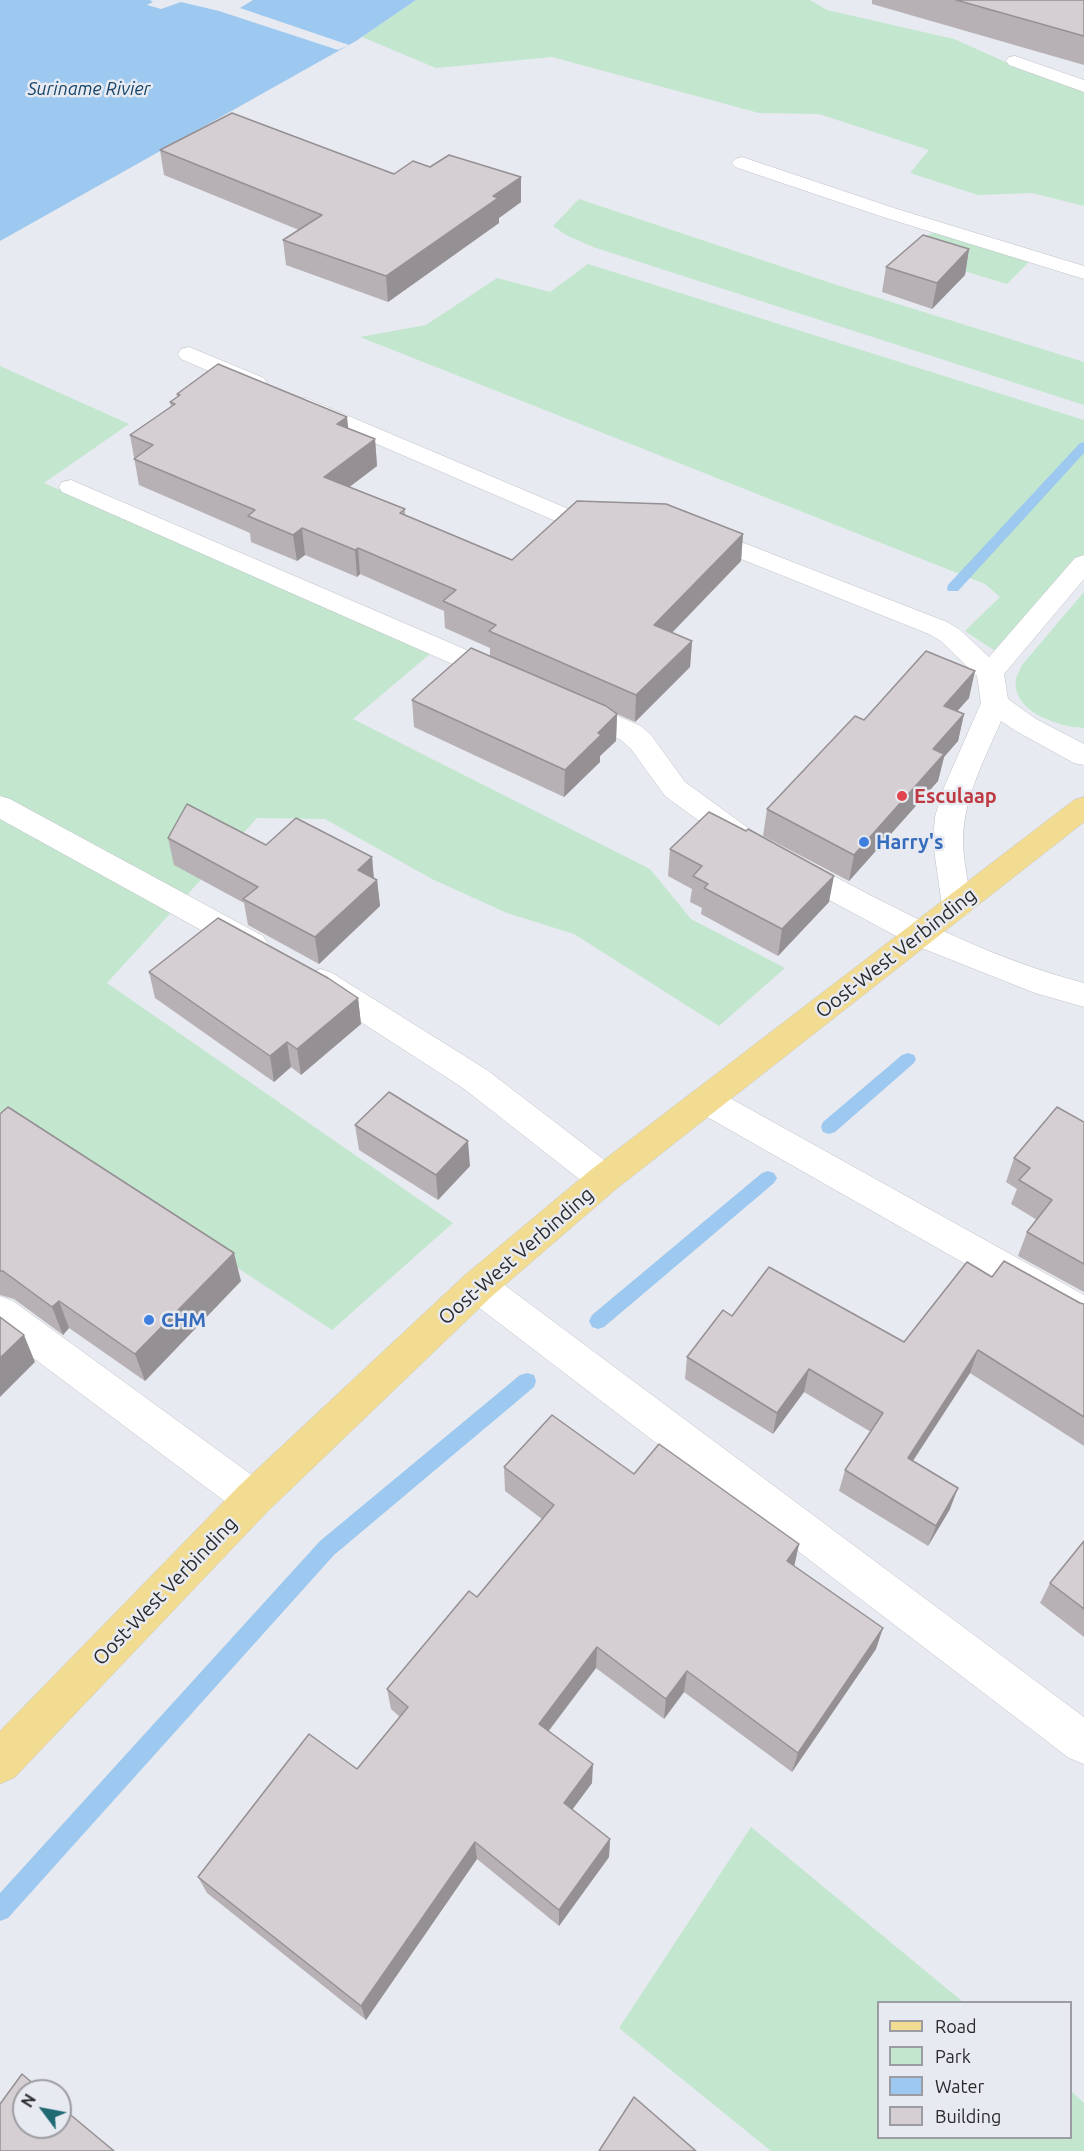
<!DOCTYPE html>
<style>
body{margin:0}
#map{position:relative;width:1084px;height:2151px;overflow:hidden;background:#e8eaf1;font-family:Ubuntu,sans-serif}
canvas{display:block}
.legend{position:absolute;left:877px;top:2001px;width:195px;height:138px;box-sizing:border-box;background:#e8eaf1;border:2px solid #9c9da2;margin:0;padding:8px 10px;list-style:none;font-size:18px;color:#292a2c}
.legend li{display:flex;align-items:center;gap:12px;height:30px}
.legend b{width:30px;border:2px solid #9c9da2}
.north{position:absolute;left:12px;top:2079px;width:60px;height:60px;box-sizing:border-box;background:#e8eaf1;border:2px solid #9c9da2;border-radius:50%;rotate:302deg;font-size:16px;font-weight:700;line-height:24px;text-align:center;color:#292a2c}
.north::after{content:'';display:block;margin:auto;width:21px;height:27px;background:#206a74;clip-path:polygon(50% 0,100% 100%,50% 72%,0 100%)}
</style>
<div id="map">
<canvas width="1084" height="2151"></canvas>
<ul class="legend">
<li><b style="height:8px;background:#f1dc92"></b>Road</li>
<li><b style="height:16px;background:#c2e6ce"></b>Park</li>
<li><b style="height:16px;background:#9dc8ef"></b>Water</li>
<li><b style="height:16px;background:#d5ced2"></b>Building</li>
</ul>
<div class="north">N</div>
</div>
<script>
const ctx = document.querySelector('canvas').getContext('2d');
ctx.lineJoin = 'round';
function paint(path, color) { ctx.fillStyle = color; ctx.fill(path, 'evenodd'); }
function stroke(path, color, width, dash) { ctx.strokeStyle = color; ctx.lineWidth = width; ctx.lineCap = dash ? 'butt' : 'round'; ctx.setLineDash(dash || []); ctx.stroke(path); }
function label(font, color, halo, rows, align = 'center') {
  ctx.font = font + ' Ubuntu,sans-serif'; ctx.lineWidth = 5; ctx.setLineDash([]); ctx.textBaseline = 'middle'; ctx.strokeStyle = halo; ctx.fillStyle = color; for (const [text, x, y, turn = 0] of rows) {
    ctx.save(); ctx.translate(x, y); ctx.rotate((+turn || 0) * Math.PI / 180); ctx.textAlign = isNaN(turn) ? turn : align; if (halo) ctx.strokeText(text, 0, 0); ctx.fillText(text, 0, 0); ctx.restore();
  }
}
const green = new Path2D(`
 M416,0H810L827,10L954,39L1010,64L1084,89V206L1032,193L978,195L910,173L929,150L819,114L759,113L552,57L436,68L362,37Z
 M579,199L837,285L1084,362V405L593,247L566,235L553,226Z
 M939,232L1031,260L1007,284L908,254C917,241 923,234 939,232Z
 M588,264L1084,420V557L995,651L965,631L1000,597L985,584L360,337L426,325L497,278L550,292Z
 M0,366L129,424L44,483L431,653L353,719L650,869L691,919L785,968L719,1026L574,934L507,913L432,879L325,819L257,818L107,983L453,1223L332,1330L22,1126L0,1144Z
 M1084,592V728C1060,727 1011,712 1016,679C1017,675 1020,670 1022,665Z
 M751,1827L963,2002H878V2138H1070L1071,2091L1084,2103V2151H771L619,2028Z`);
const water = new Path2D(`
 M0,0H416L356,41L0,241Z`);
const pier = new Path2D(`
 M150,0H253L240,8L349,45L338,50L219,11L181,2L161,9L147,5L153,2Z`);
const stream = new Path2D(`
 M1084,442V453L958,591H948L947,588L948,585L1080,443Z
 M908,1053L914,1055L916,1059L914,1063L835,1132L829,1134L823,1132L821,1127L823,1122L902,1055Z
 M768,1171L774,1173L777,1178L774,1183L604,1327L598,1329L592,1327L589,1321L592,1315L762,1173Z
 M527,1373L534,1375L536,1381L534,1387L334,1555L8,1918L0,1921V1893L320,1541L520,1375Z`);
const minor = new Path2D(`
 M1015,56L1084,80V92L1009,65L1006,61L1009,57Z
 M742,157L897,209L1084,266V279L883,217L735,167L732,163L735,159Z
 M189,347L264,378L267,383L264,388L256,390L248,388L181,359L178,354L181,349Z
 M306,398L571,510L615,514L618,519L615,524L606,526L558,522L298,410L294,405L298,400Z
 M71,480L511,669L515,675L511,681L501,684L491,681L62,492L59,487L62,482Z
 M700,526L947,622L959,629L989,657L1075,558L1084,555V579L1004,674L1008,699L1036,719L1084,744V765L1074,763L1016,731L1001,721C985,759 963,798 963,841C963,862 969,885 972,906L968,914L957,917L946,914L942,906L933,842L935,817L942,792L981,703L977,676L941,641L929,634L691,539L687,534L691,529Z
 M576,698L641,726L651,735L685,782L755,833L760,840L755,847L745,850L735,847L665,796L631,749L621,740L566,713L562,707L566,701Z
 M0,796L10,799L263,936L268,944L263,952L252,955L241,952L0,819Z
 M792,856L803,860C893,907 984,957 1084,983V1007L1035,993L909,943L781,874L777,867L781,860Z
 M321,969L332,973L487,1070L616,1169L621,1179L616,1189L604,1193L592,1189L463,1088L310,989L305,981L310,973Z
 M707,1088L719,1092L1084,1295V1329L1071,1324L695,1110L690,1101L695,1092Z
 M478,1271L491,1275L1084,1717V1764L1069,1758L465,1297L460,1286L465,1275Z
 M0,1296L13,1301L267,1486L273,1499L267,1512L253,1517L239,1512L0,1333Z`);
const major = new Path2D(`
 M1084,797V822L616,1189L491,1297L267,1512L15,1777L0,1784V1731L239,1486L465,1275L592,1169L1074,800Z`);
const wall = new Path2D(`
 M872,0H1084V65L872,4Z
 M160,150L394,174L521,202L499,218V223L388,302L286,265L283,240L299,230L164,175Z
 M969,249L965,275L932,309L882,292L886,267Z
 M177,394L348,428L375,439L377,466L349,487L405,509V515L512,560L743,534L741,561L672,633L692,641L690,667L635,722L617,714L616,741L600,756V762L564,797L414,727L412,700L490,656V648L445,628L444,611L360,574L357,577L305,555L297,561L251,542L250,533L139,485L130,435L171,407L170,402L177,397Z
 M969,698L957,711L964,714L958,741L944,757L938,781L849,881L763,836L767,809L864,720Z
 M168,838L266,845L372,857L374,878L377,880L380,906L319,964L248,925L244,903L174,865Z
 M670,849L829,902L778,956L701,914L702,908L690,902L692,889L668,876Z
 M149,972L358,998L361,1024L301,1075L291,1067L274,1082L155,998Z
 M0,1114L241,1281L145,1381L69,1328L63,1335L14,1299L0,1295Z
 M1084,1122V1292L1018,1256L1027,1232L1037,1220L1011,1204L1017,1189L1006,1182L1014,1158Z
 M355,1125L470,1166L438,1200L359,1150Z
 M992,1277L1084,1304V1446L970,1373L913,1461L950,1509L928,1546L839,1491L845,1470L871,1432L804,1392L773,1434L685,1379L687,1357L732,1316L904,1342Z
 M504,1467L634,1474L799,1544L794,1566L876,1649L792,1772L684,1692L664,1719L596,1668L549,1731L592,1783L572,1810L610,1839L609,1857L559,1926L477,1859L366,2020L207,1893L198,1877L357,1769L400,1717L391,1709L387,1689L477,1597L542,1519L505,1491Z
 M1084,1541V1637L1040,1603L1050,1583Z`);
const shadedWall = new Path2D(`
 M521,177V202L499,218V223L388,302L386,276L493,196Z
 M969,249L965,275L932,309L937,283Z
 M347,417L350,443L337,424Z
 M375,439L377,466L327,504L324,477Z
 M302,528L305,555L297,561L293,535Z
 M743,534L741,561L653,652L654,625Z
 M358,548L360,574L357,577L355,550Z
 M692,641L690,667L635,722L636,695Z
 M975,671L969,698L938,733L944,706Z
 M617,714L616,741L600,756V762L564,797L565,770L598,733Z
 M964,714L958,741L944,757L938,781L849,881L854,855L933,749Z
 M372,857L374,883L377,880L380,906L319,964L315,937L358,870Z
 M834,876L829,902L778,956L782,929Z
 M358,998L361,1024L301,1075L297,1049Z
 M287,1042L291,1067L274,1082L270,1056Z
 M468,1141L470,1166L438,1200L436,1175Z
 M234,1253L241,1281L145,1381L135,1354Z
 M59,1301L69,1328L63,1335L52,1307Z
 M24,1335L35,1362L0,1397V1358Z
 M978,1350L970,1373L901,1479L908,1458Z
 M809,1369L804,1392L773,1434L777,1413Z
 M958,1488L950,1509L928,1546L936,1526Z
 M799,1544L794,1567L787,1561Z
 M883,1628L876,1649L792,1772L798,1753Z
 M597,1647L596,1668L539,1743V1724Z
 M687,1671L684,1692L664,1719L666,1699Z
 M593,1764L592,1783L563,1822L564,1803Z
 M610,1839L609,1857L559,1926V1910Z
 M475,1842L477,1859L366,2020L361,2006Z`);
const building = new Path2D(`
 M956,0H1084V36Z
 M232,113L394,174L413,161L430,167L449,155L521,177L493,196L498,198L386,276L283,240L322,215L160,150Z
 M923,235L969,249L937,283L886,267Z
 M218,364L347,417L337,424L375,439L324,477L405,509L400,513L512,560L577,501L666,504L743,534L654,625L692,641L636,695L489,631L496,625L443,601L456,590L358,548L355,550L302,528L293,535L248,516L255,510L134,459L153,445L130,435L175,404L170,402L180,395L177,394Z
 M471,648L606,706L617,714L598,733L601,735L565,770L412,700Z
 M926,651L975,671L944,706L964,714L933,749L944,754L854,855L767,809L855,716L864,720Z
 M187,804L266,845L296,818L372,857L358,870L377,880L315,937L243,899L258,887L168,838Z
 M709,812L746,831L748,829L834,876L782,929L704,888L708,884L693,876L702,866L670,849Z
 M218,918L328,978L358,998L297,1049L287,1042L270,1056L149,972Z
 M389,1092L468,1141L436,1175L355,1125Z
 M8,1107L234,1253L135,1354L59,1301L52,1307L3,1271H0V1114Z
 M1057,1107L1084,1122V1264L1027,1232L1052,1200L1019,1180L1030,1168L1014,1158Z
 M1004,1261L1080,1303L1084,1304V1417L978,1350L908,1458L958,1488L936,1526L845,1470L883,1413L809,1369L777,1413L687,1357L723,1310L732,1316L769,1267L904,1342L967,1262L992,1277Z
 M0,1317L24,1335L0,1358Z
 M552,1415L634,1474L659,1444L799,1544L787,1561L883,1628L798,1753L687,1671L666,1699L597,1647L539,1724L593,1764L564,1803L610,1839L559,1910L475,1842L361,2006L198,1877L309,1734L357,1769L408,1707L387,1689L469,1591L477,1597L554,1505L504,1467Z
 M1084,1541V1609L1050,1583Z
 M22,2074L42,2091H24V2127H60V2106L114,2151H0V2104Z
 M634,2097L696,2151H599Z`);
const markers = [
 [902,796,6,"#e0444e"],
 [864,842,6,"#3f7fe0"],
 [149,1320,6,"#3f7fe0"]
];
const farWaternames = [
 ["Suriname Rivier",89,89]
];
const healthNames = [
 ["Esculaap",914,796]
];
const shopNames = [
 ["Harry's",876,842],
 ["CHM",161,1320]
];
const streetNames = [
 ["Oost-West Verbinding",896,953,-38],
 ["Oost-West Verbinding",516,1256,-41],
 ["Oost-West Verbinding",165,1591,-46]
];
paint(green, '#c2e6ce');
paint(water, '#9dc8ef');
paint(pier, '#e8eaf1');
paint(stream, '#9dc8ef');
stroke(minor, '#bfc1c8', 1);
stroke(major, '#c7c8c8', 1);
paint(minor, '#fff');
paint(major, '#f1dc92');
paint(wall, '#b7b1b5');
paint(shadedWall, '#959093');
paint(building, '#d5ced2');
stroke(building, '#959093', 1.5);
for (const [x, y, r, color] of markers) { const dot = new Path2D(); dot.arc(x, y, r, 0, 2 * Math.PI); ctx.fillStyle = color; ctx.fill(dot); stroke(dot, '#e8eaf1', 2); }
label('italic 18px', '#154469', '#e8eaf1', farWaternames);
label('bold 20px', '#be3a42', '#e8eaf1', healthNames, 'left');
label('bold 20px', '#366cbe', '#e8eaf1', shopNames, 'left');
label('20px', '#292a2c', '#e8eaf1', streetNames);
</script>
